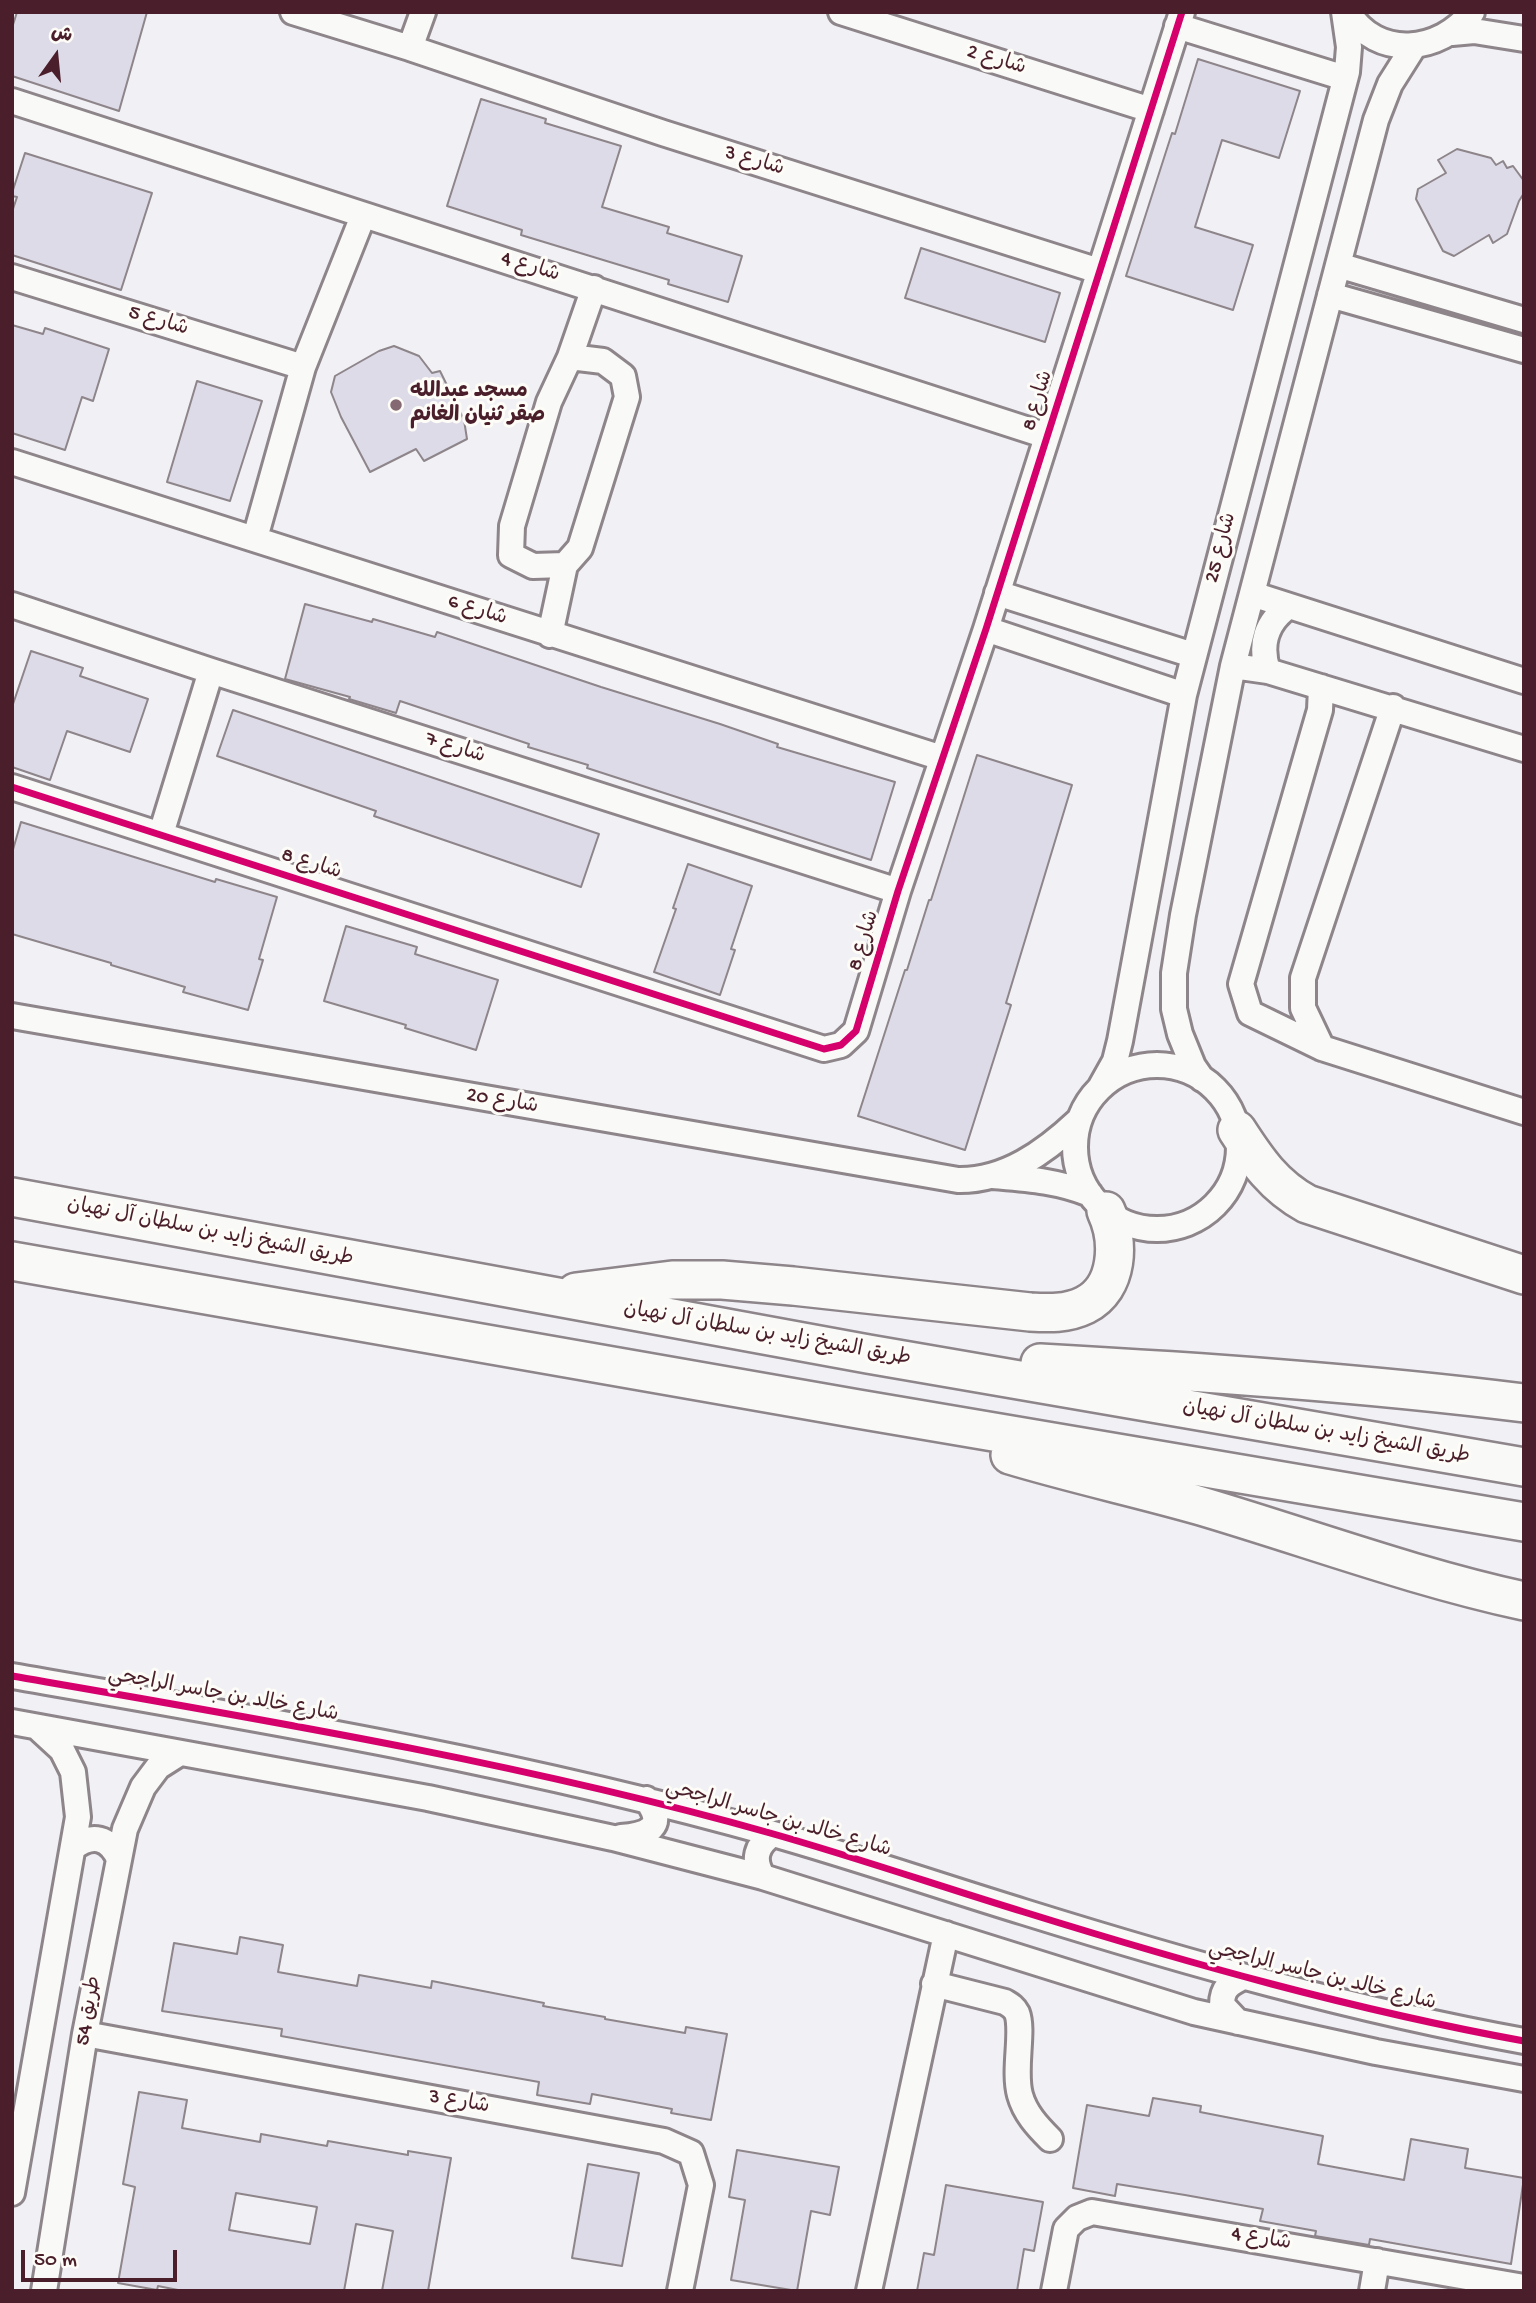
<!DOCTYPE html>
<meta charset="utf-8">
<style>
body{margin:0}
#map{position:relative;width:1536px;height:2303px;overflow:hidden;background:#f0f0f5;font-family:"Gochi Hand","Playpen Sans Arabic",sans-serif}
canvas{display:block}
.frame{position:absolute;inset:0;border:14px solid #4a1f2b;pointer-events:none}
.north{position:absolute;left:21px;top:21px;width:70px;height:70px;-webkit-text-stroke:5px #fdfcf7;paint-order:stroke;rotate:15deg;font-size:19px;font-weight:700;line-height:28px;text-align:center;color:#4a1f2b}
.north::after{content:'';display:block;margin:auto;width:24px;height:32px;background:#4a1f2b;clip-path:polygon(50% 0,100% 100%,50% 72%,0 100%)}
.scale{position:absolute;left:21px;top:2250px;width:156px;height:32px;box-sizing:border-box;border:4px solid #4a1f2b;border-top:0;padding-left:9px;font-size:21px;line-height:24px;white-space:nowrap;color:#4a1f2b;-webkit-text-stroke:5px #fdfcf7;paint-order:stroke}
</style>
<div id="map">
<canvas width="1536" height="2303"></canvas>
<div class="frame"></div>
<div class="north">ش</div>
<div class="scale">50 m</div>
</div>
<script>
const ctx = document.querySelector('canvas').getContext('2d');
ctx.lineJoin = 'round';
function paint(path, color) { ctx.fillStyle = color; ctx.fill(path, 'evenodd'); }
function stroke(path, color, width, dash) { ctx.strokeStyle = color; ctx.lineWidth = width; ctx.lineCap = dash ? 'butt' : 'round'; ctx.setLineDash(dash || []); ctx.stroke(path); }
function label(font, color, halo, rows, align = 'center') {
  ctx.font = font + ' "Gochi Hand","Playpen Sans Arabic",sans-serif'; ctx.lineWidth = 6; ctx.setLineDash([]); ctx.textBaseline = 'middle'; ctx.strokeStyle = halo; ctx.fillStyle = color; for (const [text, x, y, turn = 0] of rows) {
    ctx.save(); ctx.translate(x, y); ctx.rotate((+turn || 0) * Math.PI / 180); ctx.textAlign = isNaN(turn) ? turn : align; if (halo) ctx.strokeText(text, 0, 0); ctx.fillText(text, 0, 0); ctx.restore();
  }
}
const building = new Path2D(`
 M17,12H147L119,111L12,76V28Z
 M1198,59L1300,91L1279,158L1222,140L1195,227L1253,245L1233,310L1126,276L1172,133L1175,134Z
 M481,99L546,119L545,123L621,146L602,207L669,227L667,233L742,256L728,302L668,284L669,280L521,235L522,230L447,206Z
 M1457,149L1491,158L1496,165L1503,161L1507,168L1513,166L1524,181V193L1519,201L1507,234L1493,243L1489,235L1454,256L1443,251L1416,199L1418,189L1446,173L1438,160Z
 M25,153L152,193L121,290L12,255V212L17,197L12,196V193Z
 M921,248L1060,293L1045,342L905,298Z
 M12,325L43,334L45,328L109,349L93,401L82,397L65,450L12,433Z
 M394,346L419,356L432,373L440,371L464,420L467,439L424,461L416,449L370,472L341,417L331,392L335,376L379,351Z
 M197,381L262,401L230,501L167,482Z
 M305,604L372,622L373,619L435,637L437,632L601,687L720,724L778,744L777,747L895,782L871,860L587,768L588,765L528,747L529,744L400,701L396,713L349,699L350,697L285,679Z
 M31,651L83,668L80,676L148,699L130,752L67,731L50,780L12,767V707Z
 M233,710L599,834L581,887L374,816L376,811L217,756Z
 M977,755L1072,785L1006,1003L1011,1005L965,1150L858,1116L905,970H907L929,900H931Z
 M21,822L215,882L216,879L277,897L259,959L263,960L248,1010L183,992L185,987L111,965V963L12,934V853Z
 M688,864L752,886L731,949L735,950L720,995L654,972L676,909L673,908Z
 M346,926L417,947L415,954L498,980L476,1050L405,1028L406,1025L324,1001Z
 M240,1937L283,1945L278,1972L357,1986L359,1975L431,1988L432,1981L544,2003L543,2006L605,2017V2019L685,2033L686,2027L727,2034L711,2120L671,2113L672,2109L592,2094L590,2104L537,2095L539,2082L281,2036L282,2029L162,2011L174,1943L237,1954Z
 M139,2092L187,2100L182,2128L260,2142L261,2134L327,2146L328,2141L408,2155V2151L451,2158L428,2291H382L393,2231L356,2224L344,2291H183L158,2286L157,2290L118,2283L135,2187L123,2184ZM236,2193L317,2207L310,2244L229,2230Z
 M1153,2098L1201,2106L1200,2112L1323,2136L1318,2164L1404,2180L1411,2139L1468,2149L1465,2168L1524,2178L1511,2264L1370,2239L1369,2245L1315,2236L1316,2231L1260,2221L1263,2209L1185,2195L1117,2184L1115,2196L1073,2188L1087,2105L1149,2116Z
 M737,2150L839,2167L830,2215L811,2211L797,2291L731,2280L745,2200L729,2197Z
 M588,2164L639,2173L622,2266L572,2258Z
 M946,2185L1043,2202L1034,2251L1024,2249L1017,2291H917L924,2253L934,2255Z`);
const minor = new Path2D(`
 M293,12L410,48L663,133L1099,271
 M841,12L1151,110
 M1348,12C1377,60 1440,53 1472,12
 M1177,26L1345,78
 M1452,33L1474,31L1524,39
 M410,48L423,12
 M12,101C356,214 702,323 1047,436
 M1338,265L1524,320
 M12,277L303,367
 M1330,295L1524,350
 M12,462L942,758
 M255,538L303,367L363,216
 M565,565L533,566L511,555L512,526L549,402L570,357L594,288
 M997,593L1193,655
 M1252,594L1524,681
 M12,605L211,671L898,891
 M986,629L1184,695
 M550,635L565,565L580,548L627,397L623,376L603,361L570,357
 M1233,666L1268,671L1524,749
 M1268,671C1259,644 1266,622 1289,606
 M1321,687L1320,710L1313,734L1241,984L1250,1013L1322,1048
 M1393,707L1303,978V1008L1322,1048L1524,1112
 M12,787L824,1049L841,1045L856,1031L898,891L986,629L1182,12
 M161,834L211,671
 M12,1016L958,1180C1005,1181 1045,1152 1078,1121
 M1075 1147a82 82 0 1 1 164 0a82 82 0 1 1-164 0Z
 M1202,1079L1193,1066L1180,1034L1174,1009V973L1183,915L1233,666L1376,120L1390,84L1414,46
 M1101,1086L1115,1061L1120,1041L1184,695L1347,72L1349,47L1344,12
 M993,1176C1027,1179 1058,1181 1090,1194
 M12,1676C266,1720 522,1763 770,1833C855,1857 939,1886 1024,1912C1188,1963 1354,2010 1524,2041
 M12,1722L428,1798L613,1838L763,1877L1194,2012L1376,2052L1524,2079
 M621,1837C647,1835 668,1827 646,1799
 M73,1848C92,1833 109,1837 119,1859
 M763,1877C752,1860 756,1845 773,1834
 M934,1984L1005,2002C1010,2005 1014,2007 1017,2013C1024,2031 1013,2070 1020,2095C1025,2113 1037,2126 1050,2139
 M1238,2022L1222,2005C1222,1988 1229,1984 1243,1977
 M85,2034L664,2141L691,2153L701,2185L680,2291
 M12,2193L78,1817L73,1772L62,1750L37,1727
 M44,2291L85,2034L125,1829L143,1787L158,1767L180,1753
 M869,2291L946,1934
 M1054,2291L1066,2229L1077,2218L1092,2212L1524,2287
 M1372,2291L1377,2261`);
const highway = new Path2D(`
 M1237,1130C1257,1161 1274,1186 1307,1204L1524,1275
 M12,1197L868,1354L1524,1467
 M12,1261L858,1409L1524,1522
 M576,1292L672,1280H722L793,1286L1030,1312C1048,1313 1067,1314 1085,1305C1119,1288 1120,1241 1106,1211
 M1040,1363C1202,1372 1363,1383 1524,1403
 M1010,1455C1073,1474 1138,1488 1201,1506C1309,1538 1414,1577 1524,1601`);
const cycleway = new Path2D(`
 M12,787L824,1049L841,1045L856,1031L898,891L986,629L1182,12
 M12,1676C266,1720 522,1763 770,1833C855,1857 939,1886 1024,1912C1188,1963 1354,2010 1524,2041`);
const markers = [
 [396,405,7,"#846872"]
];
const streetNames = [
 ["شارع 2",996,61,17],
 ["شارع 3",754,162,17],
 ["شارع 4",530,268,17],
 ["شارع 5",158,322,17],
 ["شارع 8",1039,401,-73],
 ["شارع 25",1222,548,-75],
 ["شارع 6",477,611,18],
 ["شارع 7",455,749,18],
 ["شارع 8",311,865,18],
 ["شارع 8",865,941,-73],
 ["شارع 20",502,1102,10],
 ["طريق الشيخ زايد بن سلطان آل نهيان",210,1233,11],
 ["طريق الشيخ زايد بن سلطان آل نهيان",767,1335,10],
 ["طريق الشيخ زايد بن سلطان آل نهيان",1326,1433,10],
 ["شارع خالد بن جاسر الراجحي",223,1696,10],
 ["شارع خالد بن جاسر الراجحي",778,1820,16],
 ["شارع خالد بن جاسر الراجحي",1322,1977,14],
 ["طريق 54",90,2011,-80],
 ["شارع 3",459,2103,10],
 ["شارع 4",1261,2240,10]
];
const poiNames = [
 ["مسجد عبدالله",410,393],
 ["صقر ثنيان الغانم",410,417]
];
paint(building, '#dedbe8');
stroke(building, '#8d8589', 2);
stroke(minor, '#8d8589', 30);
stroke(highway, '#8d8589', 42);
stroke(minor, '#f9f9f8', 24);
stroke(highway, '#f9f9f8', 37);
stroke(cycleway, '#d6006c', 7);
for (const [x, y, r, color] of markers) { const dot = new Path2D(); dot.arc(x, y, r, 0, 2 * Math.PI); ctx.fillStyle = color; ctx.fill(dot); stroke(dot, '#fdfcf7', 2.5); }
label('21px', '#4a1f2b', '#fdfcf7', streetNames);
label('bold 21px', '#4a1f2b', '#fdfcf7', poiNames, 'left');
</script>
